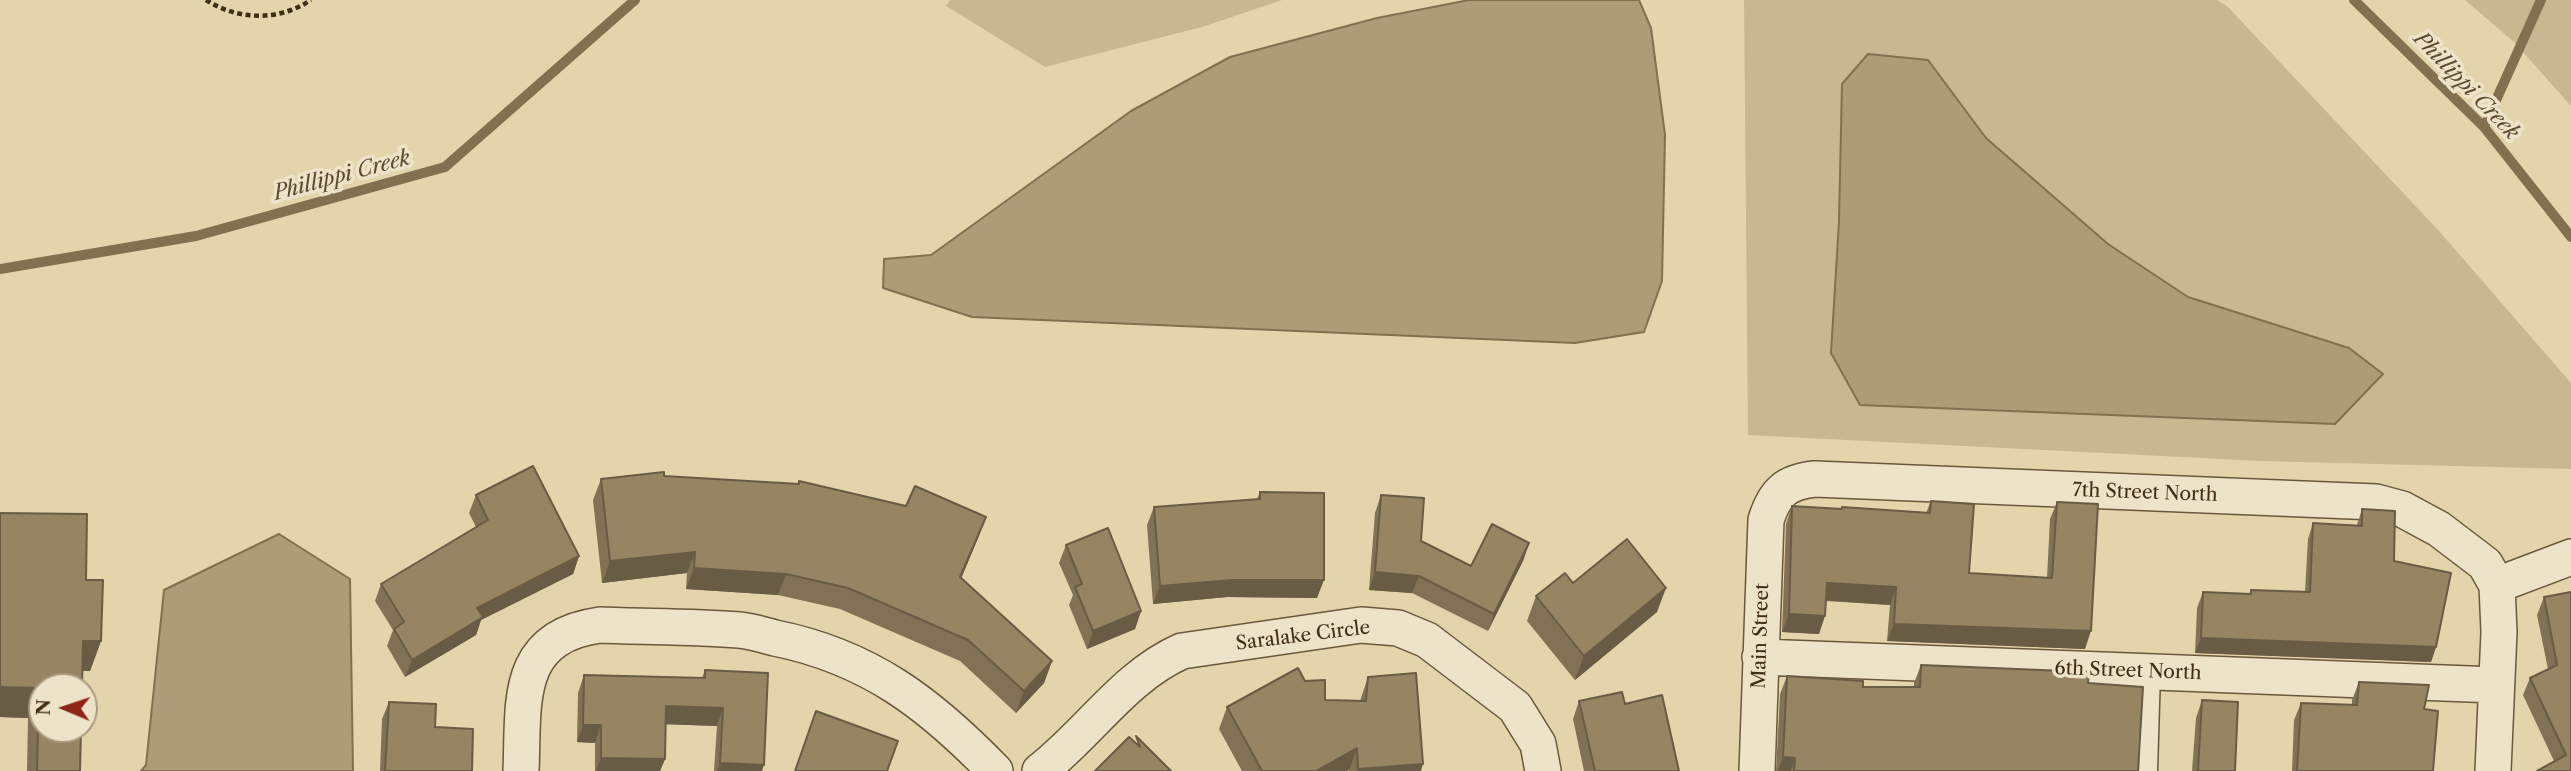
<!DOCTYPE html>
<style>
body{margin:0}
#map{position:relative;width:2571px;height:771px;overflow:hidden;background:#e4d4ab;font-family:"Libre Caslon Text",serif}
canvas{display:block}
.north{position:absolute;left:28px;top:673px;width:70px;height:70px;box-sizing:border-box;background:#ede3c8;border:2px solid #a89b81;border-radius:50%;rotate:272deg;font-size:19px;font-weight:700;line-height:28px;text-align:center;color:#412e16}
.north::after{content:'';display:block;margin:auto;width:24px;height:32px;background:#8f2418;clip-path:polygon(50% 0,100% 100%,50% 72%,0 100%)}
</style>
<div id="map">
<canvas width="2571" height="771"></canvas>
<div class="north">N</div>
</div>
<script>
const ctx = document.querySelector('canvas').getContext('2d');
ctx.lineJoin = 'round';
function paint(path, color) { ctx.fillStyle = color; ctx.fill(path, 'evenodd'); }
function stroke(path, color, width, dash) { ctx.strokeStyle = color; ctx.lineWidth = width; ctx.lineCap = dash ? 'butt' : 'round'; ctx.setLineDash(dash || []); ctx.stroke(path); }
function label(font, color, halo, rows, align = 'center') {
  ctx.font = font + ' "Libre Caslon Text",serif'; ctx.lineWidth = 7; ctx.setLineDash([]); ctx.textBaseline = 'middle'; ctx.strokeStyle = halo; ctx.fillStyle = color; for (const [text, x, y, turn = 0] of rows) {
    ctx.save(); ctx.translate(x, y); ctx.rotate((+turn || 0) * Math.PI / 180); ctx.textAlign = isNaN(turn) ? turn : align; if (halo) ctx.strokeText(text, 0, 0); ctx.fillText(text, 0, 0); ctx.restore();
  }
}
const green = new Path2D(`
 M950,0H1282L1202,27L1045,67L946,6Z
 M1744,0H2217L2227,6L2439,231L2571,383V469L2260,461L1748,435ZM1928,60L1986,138L2108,244L2188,297L2349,348L1831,353L1839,221Z
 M2465,0H2571V106L2514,42Z`);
const water = new Path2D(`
 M1469,0H1639L1651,28L1665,135L1662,281L1644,332L1575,343L972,317L883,288L884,259L931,255L1131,111L1230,57L1377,18Z
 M1868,54L1928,60L1986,138L2108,244L2188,297L2349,348L2383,374L2335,424L1860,405L1831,353L1839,221L1842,84Z
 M279,534L350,579L353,771H141L146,765L164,590Z`);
const stream = new Path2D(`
 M2354,0L2484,127L2571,237
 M2484,127L2541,0
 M0,269L196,236L445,167L635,0`);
const path = new Path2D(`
 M206,0C239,21 279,21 311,0`);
const service = new Path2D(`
 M2148,771L2151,672`);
const minor = new Path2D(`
 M2497,585L2571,557
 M1760,657L2496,685
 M521,771C524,703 513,637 600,625C646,627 693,626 739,630C751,631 763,635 775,638C869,657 929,703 995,771
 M1040,771C1089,733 1125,676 1182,651L1361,625L1398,628L1427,640L1515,707L1538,744L1543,771
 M1757,771L1766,520C1775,492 1786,482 1815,479L2376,502L2402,509L2439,529L2485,564L2497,585L2499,632L2493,771`);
const wall = new Path2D(`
 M664,476L978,538L961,578L1052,661L1044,683L1016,713L960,661L840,609L778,595L686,589L687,573L602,583L593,500L601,479Z
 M1260,492L1317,598L1227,597L1153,604L1147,525L1154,507L1257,499Z
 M476,495L579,556L573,574L481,620L476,635L405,677L387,646L393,630L375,601L381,584L476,527L469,513Z
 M1381,495L1421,541L1471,566L1529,543L1523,561L1488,631L1412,593L1369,590L1375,513Z
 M1931,501L1969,573L2047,578L2050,519L2057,502L2085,649L1887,641L1890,605L1826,601L1819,634L1782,632L1786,524L1792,506L1841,509L1842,507L1926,513Z
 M2362,509L2394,561L2436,647L2431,662L2195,653L2197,608L2203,592L2249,594L2251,590L2305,592L2308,539L2313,523L2357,525Z
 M1066,545L1141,611L1135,629L1087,649L1069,605L1073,595L1059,563Z
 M86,580L101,641L90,671H82L80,771H27L28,718L0,717Z
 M1573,583L1657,612L1575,680L1527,621L1536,596Z
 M2571,592V771L2554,761L2523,695L2530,678L2548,669L2537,615L2544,597Z
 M1921,665L2088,683L2138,771H1776L1780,694L1787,676L1863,687H1914V683Z
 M705,670L762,771H714L717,726L665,724V759L660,771H595V743L577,742L578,693L584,675L702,678Z
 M1368,677L1421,771H1349V770L1347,771H1242L1219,729L1227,707L1305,681L1325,700L1360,701Z
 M2359,682L2424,709L2433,771H2292L2294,720L2301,703L2352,705V700Z
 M2202,700L2235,771H2192L2196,718Z
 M1579,701L1625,704L1679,771H1584L1573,719Z
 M389,702L435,727L472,771H380L382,719Z`);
const shadedWall = new Path2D(`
 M986,517L978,538L953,598L960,577Z
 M1529,543L1523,561L1488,631L1494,614Z
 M695,552L687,573L602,583L610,561Z
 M579,556L573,574L481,620L476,635L405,677L412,660L477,608Z
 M694,568L786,574L778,595L686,589Z
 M1375,572L1419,576L1412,593L1369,590Z
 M1233,580H1324L1317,598L1227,597L1153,604L1160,586Z
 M1827,583L1896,587L1890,605L1821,600Z
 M1666,588L1657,612L1575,680L1584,656Z
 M1141,611L1135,629L1087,649L1093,631Z
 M1789,614L1825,616L1819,634L1782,632Z
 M1894,624L2091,631L2085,649L1887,641Z
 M2201,638L2436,647L2431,662L2195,653Z
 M83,641H101L90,671H72Z
 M1052,661L1044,683L1016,713L1024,691Z
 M0,687L39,688L28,718L0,717Z
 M666,706L723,708L717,726L659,724Z
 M583,725H601L595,743L577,742Z
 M1357,748L1349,770L1347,771H1316Z
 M1783,757L1795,758L1791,771H1778Z
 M601,758L665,759L660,771H596Z
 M720,763L764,765L762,771H717Z
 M1423,764L1421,771H1358V769Z`);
const building = new Path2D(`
 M533,466L579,556L477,608L483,617L412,660L394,629L404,622L381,584L488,520L476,495Z
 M664,472V476L799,484V481L906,506L915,486L986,517L960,577L1052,661L1024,691L968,640L848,588L786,574L694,568L695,552L610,561L601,479Z
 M1260,492L1324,493V580H1233L1160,586L1154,507L1260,499Z
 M1381,495L1424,498L1421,541L1471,566L1492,524L1529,543L1494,614L1419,576L1375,572Z
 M1931,501L1974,504L1969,573L2052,578L2057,502L2098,504L2091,631L1894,624L1896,587L1827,583L1825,616L1789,614L1792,506L1842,509V507L1930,513Z
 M2362,509L2395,511L2394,561L2451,573L2436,647L2201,638L2203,592L2251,594V590L2310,592L2313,523L2362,526Z
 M0,513L87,514L86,580H103L101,641H83L82,687H42V729H81L80,771H37L39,688L0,687Z
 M1108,528L1141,611L1093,631L1075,587L1082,584L1066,545Z
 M1627,539L1666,588L1584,656L1536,596L1565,573L1573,583Z
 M2571,592V771H2537L2566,755L2530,678L2557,665L2544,597Z
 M1921,665L2089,672L2088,683L2143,687L2138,771H1794L1795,758L1783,757L1787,676L1863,681V687H1920Z
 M1298,668L1305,681L1325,680V700L1366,701L1368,677L1416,673L1423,764L1358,769L1357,748L1316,771H1262L1227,707Z
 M705,670L768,673L764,765L720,763L723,708L666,706L665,759L601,758V725H583L584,675L705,678Z
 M2359,682L2429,685L2424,709L2438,711L2433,771H2297L2301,703L2357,705Z
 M1622,692L1625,704L1662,695L1679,771H1595L1579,701Z
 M2202,700L2238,702L2235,771H2198Z
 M389,702L436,704L435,727L473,729L472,771H385Z
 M816,711L898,741L887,771H795Z
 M1136,736L1171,771H1095L1129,737L1140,747Z`);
const streetNames = [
 ["7th Street North",2145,493,2],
 ["Saralake Circle",1303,636,-7],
 ["Main Street",1761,636,-88],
 ["6th Street North",2128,671,2]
];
const waterNames = [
 ["Phillippi Creek",2466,86,46],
 ["Phillippi Creek",342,176,-15]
];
paint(green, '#c8b892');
paint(water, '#ad9c78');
stroke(water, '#827051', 2);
stroke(stream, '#827051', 10);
stroke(service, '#6a583b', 21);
stroke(minor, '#6a583b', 38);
stroke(path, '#412e16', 4.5, [5, 3.5]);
stroke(service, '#ede3c8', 18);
stroke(minor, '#ede3c8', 35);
paint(wall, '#817255');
paint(shadedWall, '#695c45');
paint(building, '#968463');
stroke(building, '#695c45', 2);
label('19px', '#412e16', '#ede3c8', streetNames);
label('italic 21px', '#5c4a2e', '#ede3c8', waterNames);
</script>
